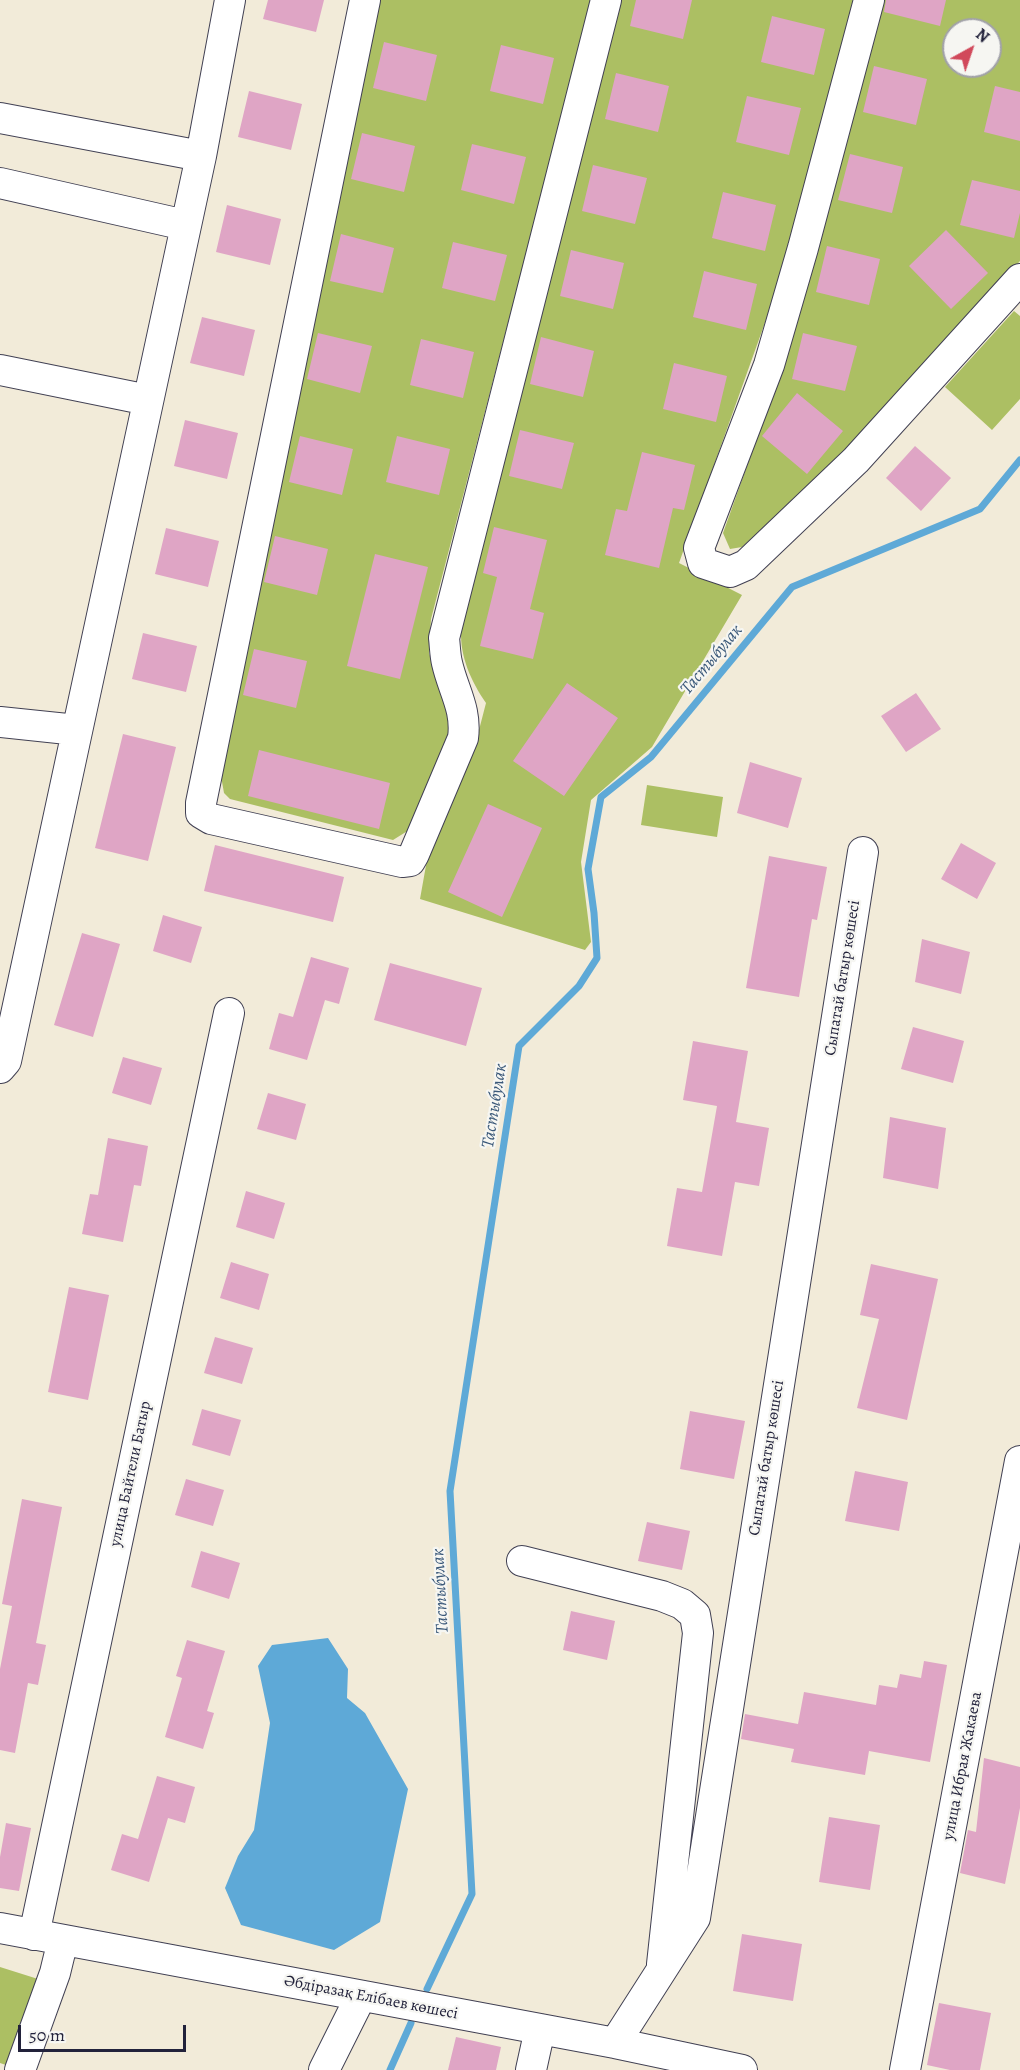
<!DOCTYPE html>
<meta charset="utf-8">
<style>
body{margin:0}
#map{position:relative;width:1020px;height:2070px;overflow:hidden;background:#f2ebd9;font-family:Alegreya,serif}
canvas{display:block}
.north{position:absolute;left:942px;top:18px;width:60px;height:60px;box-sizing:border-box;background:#f6f6f2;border:2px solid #a1a1a9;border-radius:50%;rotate:40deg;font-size:16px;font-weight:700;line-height:24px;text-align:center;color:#22223b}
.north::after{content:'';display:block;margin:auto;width:21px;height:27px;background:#d1495b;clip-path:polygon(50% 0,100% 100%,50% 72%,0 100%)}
.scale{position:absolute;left:18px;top:2025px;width:168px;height:27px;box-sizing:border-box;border:3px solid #22223b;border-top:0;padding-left:8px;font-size:18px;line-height:21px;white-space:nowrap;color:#22223b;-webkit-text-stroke:4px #f6f6f2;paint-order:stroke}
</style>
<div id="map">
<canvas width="1020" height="2070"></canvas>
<div class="north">N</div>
<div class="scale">50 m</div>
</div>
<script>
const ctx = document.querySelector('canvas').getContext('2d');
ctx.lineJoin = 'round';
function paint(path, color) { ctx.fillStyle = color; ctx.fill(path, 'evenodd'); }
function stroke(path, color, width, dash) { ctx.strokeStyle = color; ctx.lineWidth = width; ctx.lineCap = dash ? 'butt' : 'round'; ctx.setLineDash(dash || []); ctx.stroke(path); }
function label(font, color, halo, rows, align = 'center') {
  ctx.font = font + ' Alegreya,serif'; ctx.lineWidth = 4.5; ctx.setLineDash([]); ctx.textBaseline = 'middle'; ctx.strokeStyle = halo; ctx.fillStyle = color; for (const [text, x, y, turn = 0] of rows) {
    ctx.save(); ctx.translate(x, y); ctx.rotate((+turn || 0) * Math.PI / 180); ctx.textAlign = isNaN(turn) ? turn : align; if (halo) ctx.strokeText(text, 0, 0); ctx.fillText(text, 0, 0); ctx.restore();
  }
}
const green = new Path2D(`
 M379,0H592L431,619L429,653L450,715L448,738L409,830L393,840L230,799L224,793L221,776Z
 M621,0H853L777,289L679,563L742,595L652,747L591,800L581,862L591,942L585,950L420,899L430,843L479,730L486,703C471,681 460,657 461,630L489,510Z
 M884,0H1020V261L847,451L742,547L730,549L723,533L776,385L798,316ZM954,30H990V66H954Z
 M1014,311L1020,316V399L992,430L945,387Z
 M647,785L723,797L717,837L641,825Z
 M0,1967L38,1979L9,2066L0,2063Z`);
const water = new Path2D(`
 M328,1638L348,1669L347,1698L365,1713L408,1789L380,1922L334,1950L241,1925L225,1888L238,1856L254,1830L270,1723L258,1666L272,1645Z`);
const stream = new Path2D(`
 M427,1989L472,1894L450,1491L519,1046L579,986L597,958L594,913L588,869L601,797L651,757L792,587L980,509L1020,460
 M390,2070L411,2023`);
const building = new Path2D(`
 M268,0H324L316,32L263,19Z
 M636,0H692L683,39L630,26Z
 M886,0H946L940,26L884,12Z
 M772,16L825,29L814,75L761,62Z
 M384,42L437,55L426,101L373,88Z
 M501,45L554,58L543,104L490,91Z
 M874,66L927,79L916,125L863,112Z
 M616,73L669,86L658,132L605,119Z
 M995,86L1020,92V141L984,132Z
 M249,91L302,104L291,150L238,137Z
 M747,96L801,108L789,155L736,142Z
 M362,133L415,146L404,192L351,179Z
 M472,144L526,157L514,204L461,190Z
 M850,154L903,167L892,213L838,200Z
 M593,165L647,178L635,224L582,211Z
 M972,180L1020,191V213L1014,238L960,225Z
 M723,192L776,205L765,251L712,238Z
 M227,205L281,219L270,265L216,252Z
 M946,230L988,273L951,309L909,266Z
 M341,234L394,248L383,293L330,281Z
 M453,242L507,255L495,301L442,288Z
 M827,246L880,259L869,305L816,292Z
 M571,250L624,263L613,309L560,296Z
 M704,271L757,284L746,330L693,317Z
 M202,317L255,330L244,376L190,363Z
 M318,333L372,346L360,393L307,379Z
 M803,333L857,346L845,391L792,379Z
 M541,337L594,351L583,397L530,384Z
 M421,339L474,352L463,398L410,385Z
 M674,363L727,376L716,422L663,409Z
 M797,393L843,431L807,474L762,436Z
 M185,420L238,433L227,479L174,466Z
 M520,430L574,443L562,489L509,476Z
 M300,436L353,449L342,495L289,482Z
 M397,436L450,449L439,495L386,482Z
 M915,446L951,478L921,511L886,478Z
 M642,452L695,465L684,510L673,508L659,568L605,555L616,509L627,511Z
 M494,527L547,540L530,609L544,613L533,659L480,646L497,577L483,573Z
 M166,528L219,541L208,587L155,574Z
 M275,536L328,549L317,595L264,582Z
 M375,554L428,567L400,679L347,666Z
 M143,633L197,646L186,692L132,679Z
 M254,649L307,661L296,708L243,695Z
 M567,683L618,718L564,796L513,761Z
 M916,693L941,729L906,752L881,716Z
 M123,734L176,747L148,861L95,848Z
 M259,750L390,783L379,829L248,796Z
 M750,762L802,778L788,828L737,813Z
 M488,804L542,828L502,917L448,892Z
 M961,843L996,863L977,899L941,879Z
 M215,845L344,877L333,922L204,891Z
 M769,856L827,867L817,920L812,919L799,997L746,988Z
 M163,915L202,927L191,963L153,951Z
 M82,933L120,944L93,1037L54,1025Z
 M922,939L970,952L961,994L915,982Z
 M311,957L349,968L339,1004L325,1000L307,1060L269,1049L279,1013L293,1017Z
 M390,963L482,988L466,1046L374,1020Z
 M913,1027L964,1041L953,1083L901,1069Z
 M693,1041L748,1051L736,1122L769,1128L759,1186L735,1182L722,1256L667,1246L677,1188L702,1192L717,1106L683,1100Z
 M123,1057L162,1068L151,1105L112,1093Z
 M268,1093L306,1104L296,1140L257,1129Z
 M890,1117L946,1128L938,1189L883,1178Z
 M108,1138L148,1146L141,1186L134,1185L123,1242L82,1234L90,1194L98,1195Z
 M246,1191L285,1203L274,1239L236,1227Z
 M231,1262L269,1274L259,1310L220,1298Z
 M871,1264L938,1279L907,1420L857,1408L879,1319L860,1315Z
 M69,1287L109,1295L88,1400L48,1392Z
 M215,1337L253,1348L242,1384L204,1373Z
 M202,1409L241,1420L230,1456L192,1445Z
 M690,1411L745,1421L734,1479L680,1469Z
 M855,1471L908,1482L899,1531L845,1521Z
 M186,1479L224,1490L213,1526L175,1515Z
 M22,1499L62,1507L36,1643L46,1645L38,1685L28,1683L15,1753L0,1750V1669L12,1606L2,1604Z
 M647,1522L690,1531L682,1570L638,1561Z
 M201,1551L240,1563L229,1599L191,1587Z
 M571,1611L615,1621L607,1660L563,1650Z
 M187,1640L225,1651L207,1711L214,1713L203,1749L165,1737L182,1678L176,1676Z
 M924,1661L947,1665L930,1762L869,1751L865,1775L791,1762L794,1749L741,1739L745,1714L798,1724L804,1692L876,1705L879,1685L897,1688L900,1674L921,1678Z
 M984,1758L1020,1767V1808L1005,1884L960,1873L968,1830L976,1832Z
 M157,1776L195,1787L185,1823L168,1818L149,1882L111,1870L122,1834L138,1839Z
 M829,1817L880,1825L870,1890L819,1882Z
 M6,1823L31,1828L19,1891L0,1888V1857Z
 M742,1934L802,1944L793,2001L733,1991Z
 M939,2003L991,2013L980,2070H950L927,2065Z
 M456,2037L501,2047L496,2070H448Z`);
const minor = new Path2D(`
 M365,0L201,803V813L211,819L402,862L410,861L414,854L463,738C467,709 453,690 447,663C445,655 445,646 444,638L606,0
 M869,0L803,248L769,365L699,548L703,563L730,572L746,565L856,460L1020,279
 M0,118L201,156
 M0,183L185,225
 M0,370L148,400
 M0,722L77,730
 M0,1068L6,1061L201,156L230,0
 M522,1561L662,1596L682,1604L695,1615L698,1633L662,1964
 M0,1928L615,2043L742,2070
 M34,1935L229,1013
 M615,2043L695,1918L863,852
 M20,2070L55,1973L63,1940
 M324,2070L361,1996
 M531,2070L540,2029
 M905,2070L1020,1461`);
const streetNames = [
 ["Сыпатай батыр көшесі",843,978,-81],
 ["Сыпатай батыр көшесі",767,1458,-81],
 ["улица Байтели Батыр",131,1474,-78],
 ["улица Ибрая Жакаева",963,1766,-79],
 ["Әбдіразақ Елібаев көшесі",371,1998,11]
];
const waterNames = [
 ["Тастыбулак",712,660,-50],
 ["Тастыбулак",495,1106,-81],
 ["Тастыбулак",441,1591,-93]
];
paint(green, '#acbf63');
paint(water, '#5ea9d7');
stroke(stream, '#5ea9d7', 7);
paint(building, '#dfa5c5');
stroke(minor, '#414053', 32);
stroke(minor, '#fff', 30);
label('16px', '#22223b', '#f6f6f2', streetNames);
label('italic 18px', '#3a5879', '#f6f6f2', waterNames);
</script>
